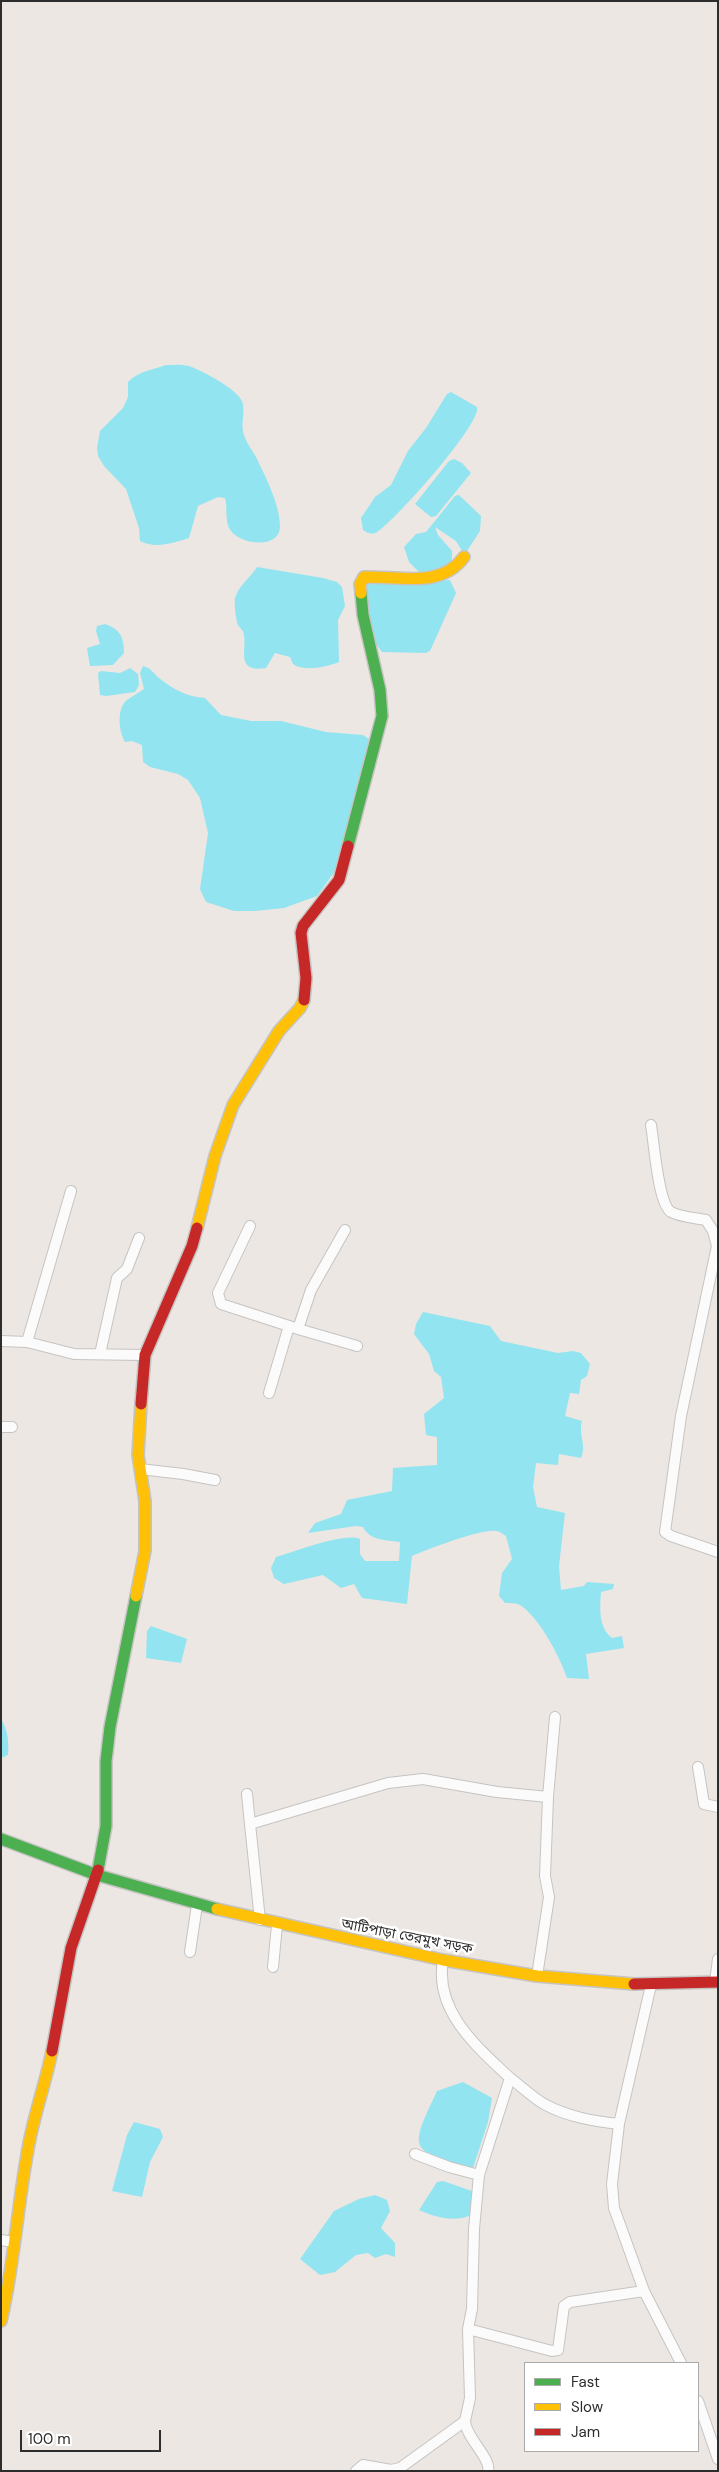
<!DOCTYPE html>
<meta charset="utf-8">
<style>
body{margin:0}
#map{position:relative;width:719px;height:2472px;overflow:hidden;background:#ece7e2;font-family:"DM Sans",sans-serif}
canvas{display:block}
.frame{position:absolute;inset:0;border:2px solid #2d2d2d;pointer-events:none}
.legend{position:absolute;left:524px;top:2362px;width:175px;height:90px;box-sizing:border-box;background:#fff;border:1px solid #ababab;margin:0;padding:6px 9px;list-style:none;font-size:15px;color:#2d2d2d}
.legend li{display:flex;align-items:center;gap:10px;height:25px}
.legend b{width:25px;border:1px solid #ababab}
.scale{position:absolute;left:20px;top:2430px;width:141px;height:22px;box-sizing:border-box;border:2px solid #2d2d2d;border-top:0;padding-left:6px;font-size:15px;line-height:18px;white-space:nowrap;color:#2d2d2d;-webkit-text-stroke:4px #fff;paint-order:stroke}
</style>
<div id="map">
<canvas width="719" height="2472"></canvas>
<div class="frame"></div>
<ul class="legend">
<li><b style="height:6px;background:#4caf50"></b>Fast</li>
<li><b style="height:6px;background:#ffc107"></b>Slow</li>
<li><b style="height:6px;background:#c62828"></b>Jam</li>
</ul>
<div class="scale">100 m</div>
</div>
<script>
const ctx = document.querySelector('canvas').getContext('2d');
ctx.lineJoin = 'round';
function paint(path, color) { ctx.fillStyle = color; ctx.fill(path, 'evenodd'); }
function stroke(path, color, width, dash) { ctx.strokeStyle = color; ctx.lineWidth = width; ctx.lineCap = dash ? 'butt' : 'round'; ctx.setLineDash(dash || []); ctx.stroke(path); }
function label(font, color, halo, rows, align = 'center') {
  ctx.font = font + ' "DM Sans","Noto Sans Bengali",sans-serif'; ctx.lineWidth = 5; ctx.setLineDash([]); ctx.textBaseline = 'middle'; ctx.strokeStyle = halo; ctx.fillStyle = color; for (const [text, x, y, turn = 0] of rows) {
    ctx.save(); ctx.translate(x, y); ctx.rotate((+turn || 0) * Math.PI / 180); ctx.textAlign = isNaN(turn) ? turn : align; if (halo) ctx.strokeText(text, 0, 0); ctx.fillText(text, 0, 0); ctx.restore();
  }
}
const water = new Path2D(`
 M166,365C173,365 181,364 189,366C201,370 237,389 242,401C246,411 240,425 244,435C247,444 253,451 257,459C266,478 280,505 280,527C279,550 240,544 231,531C224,522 228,508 225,498L218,497L198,506L189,538C173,543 156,549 140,541L139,528L126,489L104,466L98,456L97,448L100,431L123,408L128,397V382C139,371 152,370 166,365Z
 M451,392L477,407C482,423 395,521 377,532C372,535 367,533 363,530L361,518L375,497L391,485L408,451L426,428L447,394Z
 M454,459L462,463L471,473L436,516L431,517L415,504L449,461Z
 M459,495L481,516L480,531L467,551H462L456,541L435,527L438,535L452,551C454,574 436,572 419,572L409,562L404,547L416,534L426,532L455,496Z
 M257,567L323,578L337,582L342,587L345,606L338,620L339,662C327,667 304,672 293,664L290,657L275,653L266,668C235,673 247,650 244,635C244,631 240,628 238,625C236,621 234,603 235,598C239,585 250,578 257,567Z
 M450,580L456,593L430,651L425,653L382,652L376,644L364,590L367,582Z
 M105,624C120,629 124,637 124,653L113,665L90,666L87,648L100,644L96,631L97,626Z
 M143,666C151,668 153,673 159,678C173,689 187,697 205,698L221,715L251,721H281L326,732L363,735L369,739L340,864L317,896L284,908L255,911H234L206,902L200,889L208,833L200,798L188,780L178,774L150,767L143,762L142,745L132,741L125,742C119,732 116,709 127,700C132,696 139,693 144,689L140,673Z
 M130,668L138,674L139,685L135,692L106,696L100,695L98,673L101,671L120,673Z
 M423,1312L490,1326L501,1341L558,1353L573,1351L581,1353L590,1364L587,1376L581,1380L579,1394L570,1393L565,1416L582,1421C578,1435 587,1445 581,1458L559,1454L558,1465L536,1463L533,1487L537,1507L565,1513L559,1566L561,1590L584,1586L587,1582L614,1584L613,1589L601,1592C600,1607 598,1627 612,1638L622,1636L624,1648L586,1654L589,1679L567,1678C560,1657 539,1617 520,1605C516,1603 510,1603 505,1603L499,1596L502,1573L512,1559L506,1536C503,1534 499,1531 496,1531C480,1529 429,1549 412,1556L407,1604L362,1598L354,1584L341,1588L323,1575L284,1584L274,1578L271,1568L276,1557C294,1552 344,1532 360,1539V1554L365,1561H399L400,1542C386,1540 370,1541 363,1527L356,1526L308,1533L315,1523L341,1514L347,1500L392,1491L393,1468L437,1465V1437L426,1435L424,1414L444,1398L441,1377L434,1371L429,1354L414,1334L416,1324Z
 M151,1626L187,1639L181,1663L146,1658L147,1631Z
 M1,1719C8,1730 9,1742 8,1755L1,1758Z
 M463,2082L492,2098L488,2122L473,2168C408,2150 409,2151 437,2091Z
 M134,2122L160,2129L163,2137L150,2162L142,2197L112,2191L127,2135Z
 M443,2181L472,2191L473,2214C456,2223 437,2218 419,2210L437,2182Z
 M375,2195L387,2200L390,2211L381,2228L395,2243V2257L386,2254L375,2258L368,2253L356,2255L335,2272L320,2275L300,2259L334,2211L359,2199Z`);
const street = new Path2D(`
 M651,1125C654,1142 658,1204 671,1212C680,1217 696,1218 706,1220L713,1231L717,1246L681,1416L665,1532L671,1536L718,1552
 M250,1226L218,1293L221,1304L289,1326L269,1393
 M289,1326L298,1329L311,1290L345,1230
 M298,1329L357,1346
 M1,1341L27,1342L74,1354L145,1355
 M27,1342L71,1191
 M100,1354L117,1278L127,1269L139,1238
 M1,1427H12
 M140,1469L183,1474L215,1480
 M698,1767L704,1804L718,1807
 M247,1794L250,1824
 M260,1920L250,1824L388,1783L423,1779L497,1792L548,1797
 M190,1952L197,1905
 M273,1967L277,1925
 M537,1976L549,1897L545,1876L548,1797L555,1717
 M715,1982L718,1959
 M651,1985L619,2124L612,2184L614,2208L644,2291L681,2363
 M510,2078C521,2086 532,2097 544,2104C568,2117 593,2121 619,2124
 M415,2154L449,2167L479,2175
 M1,2240L13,2242
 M468,2329L552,2351L558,2350L564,2306L570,2302L644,2291
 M698,2401L718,2459
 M465,2421C466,2438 492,2459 488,2471
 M356,2471L363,2465L391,2470L400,2468L465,2421L470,2398L468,2329L472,2309L474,2229L479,2175L510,2078C477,2047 434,2011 443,1960`);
const fast = new Path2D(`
 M348,846L382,716L380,690L363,615L361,593
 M1,1839L97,1875L217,1909
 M98,1870L106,1826V1761L110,1727L136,1596`);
const slow = new Path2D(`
 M361,593L360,584L364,577C398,576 441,589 464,557
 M197,1228L215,1156L233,1105L279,1031L300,1008L304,1000
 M136,1596L145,1551V1501L138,1455L141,1404
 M217,1909L443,1960L537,1976L634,1984
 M1,2321C14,2266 17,2210 27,2155C32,2120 45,2086 52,2051`);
const jam = new Path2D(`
 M304,1000L306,978L301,933L303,926L339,880L348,846
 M141,1404L145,1355L192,1246L197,1228
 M634,1984L718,1982
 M52,2051L71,1948L98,1870`);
const streetNames = [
 ["আটিপাড়া তেরমুখ সড়ক",407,1937,11]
];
paint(water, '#92e4f1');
stroke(street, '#c5c4c3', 12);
stroke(fast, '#c5c4c3', 14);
stroke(slow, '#c5c4c3', 14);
stroke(jam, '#c5c4c3', 14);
stroke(street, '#fcfbfb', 10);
stroke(fast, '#4caf50', 11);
stroke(slow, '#ffc107', 11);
stroke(jam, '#c62828', 11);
label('14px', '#2d2d2d', '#fff', streetNames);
</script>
